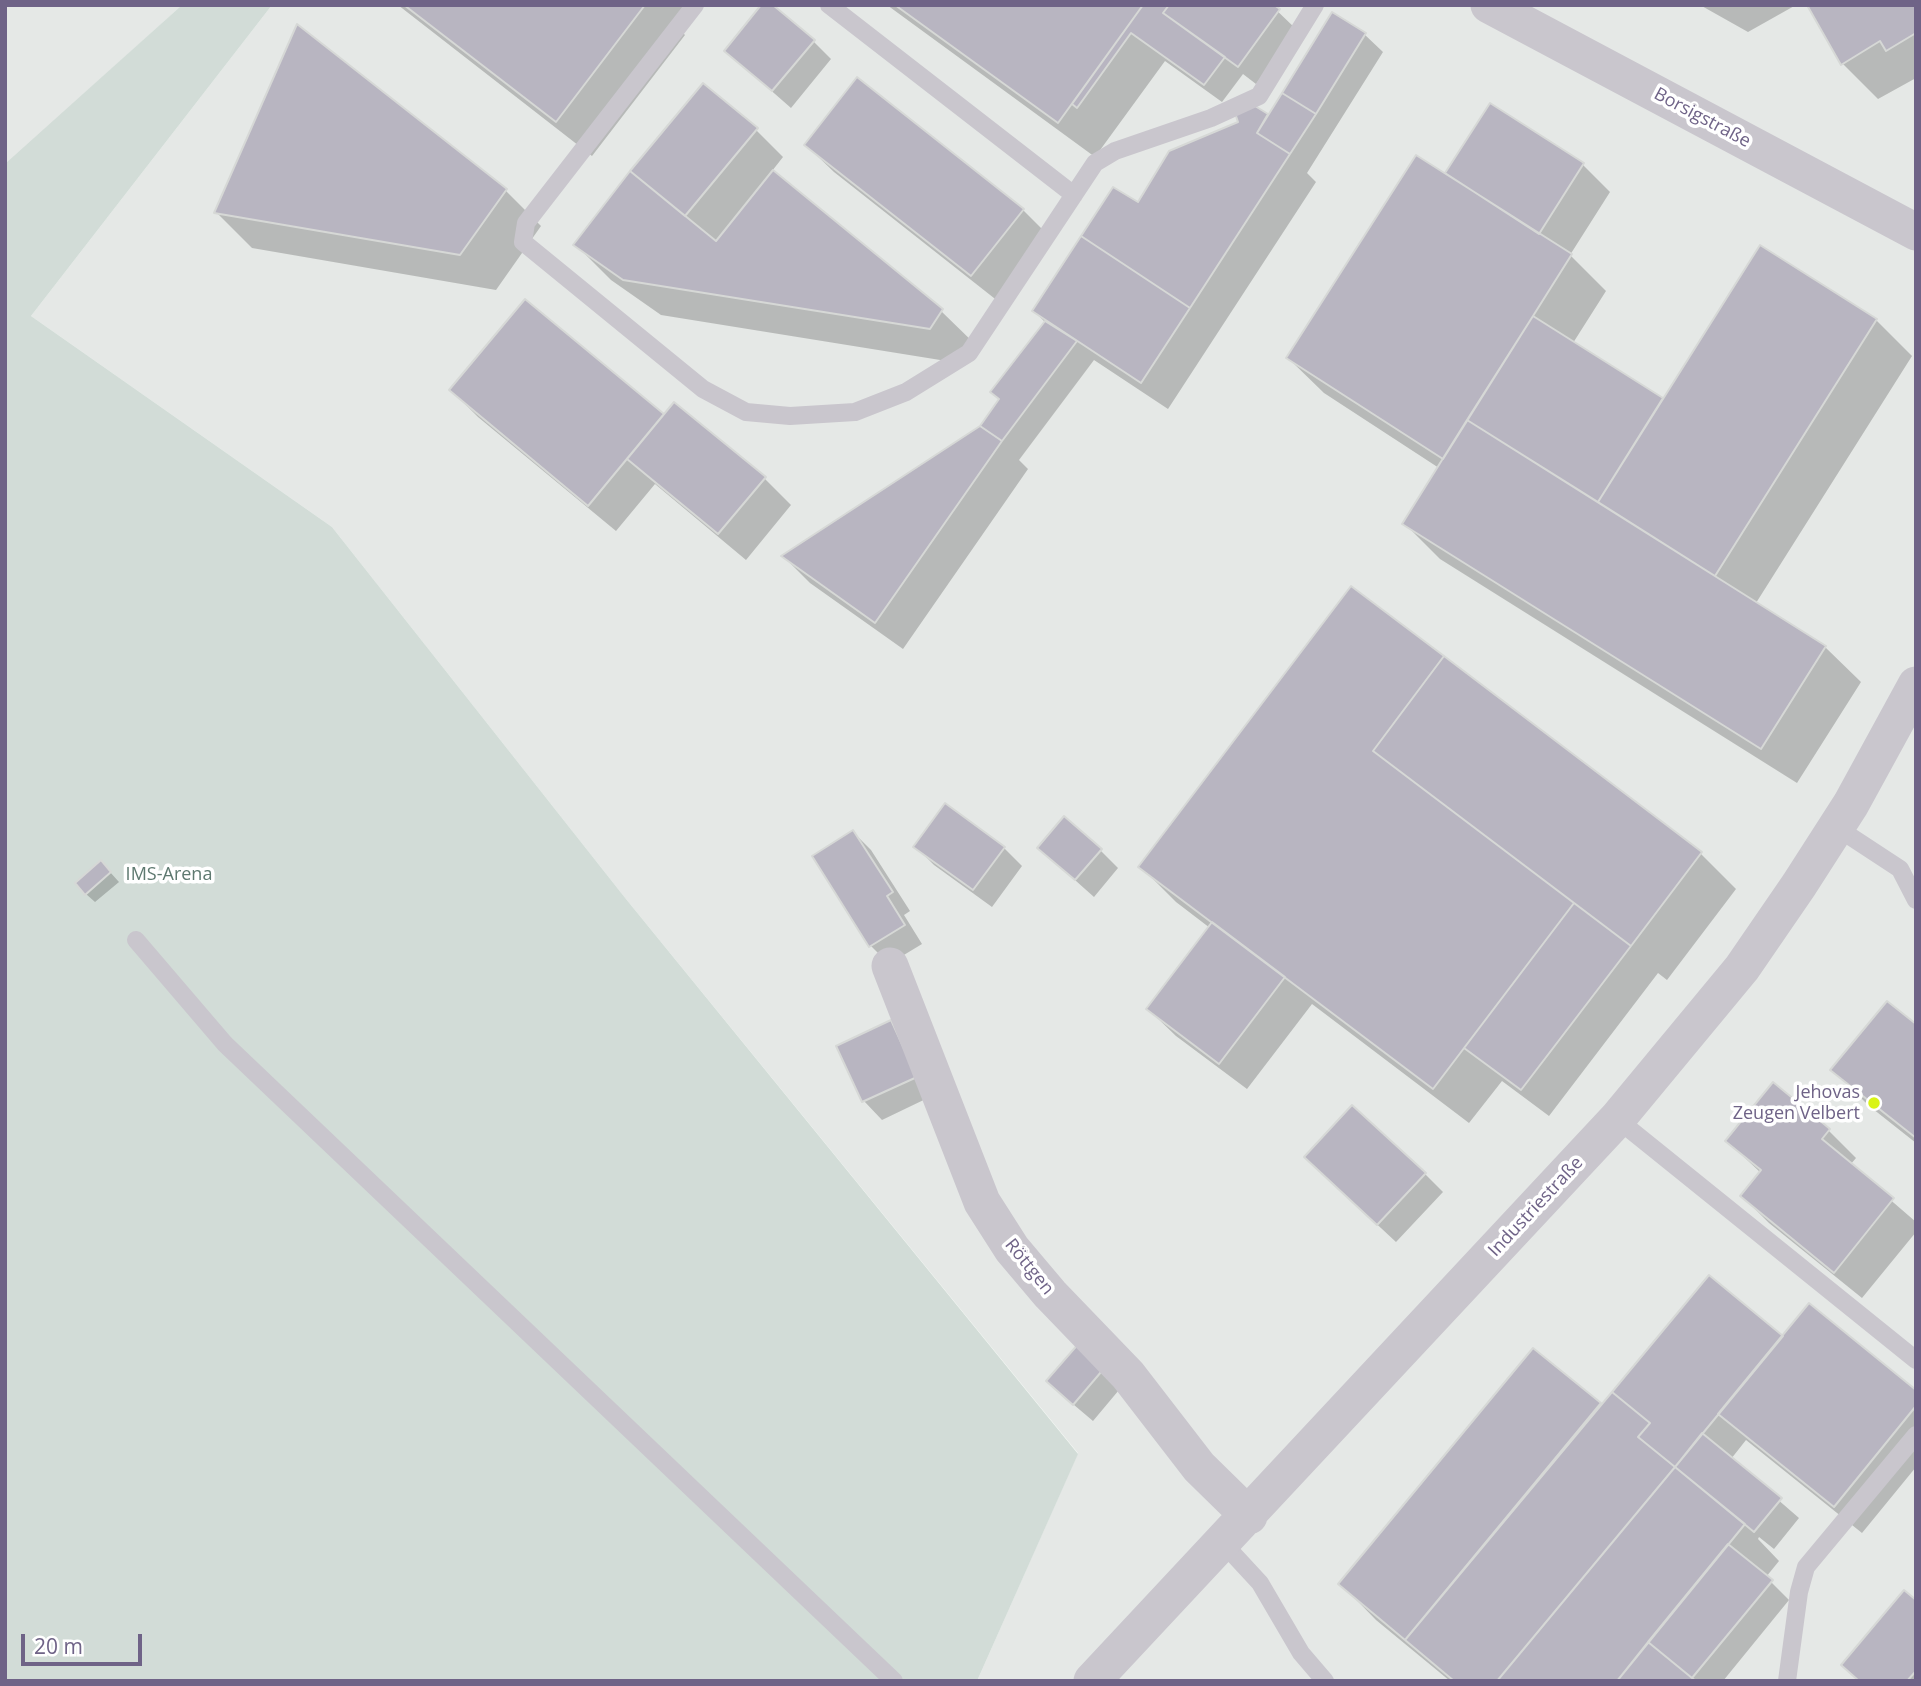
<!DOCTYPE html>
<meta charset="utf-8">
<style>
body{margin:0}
#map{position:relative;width:1921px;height:1686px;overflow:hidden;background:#f3f7f3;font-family:"Open Sans",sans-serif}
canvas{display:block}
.frame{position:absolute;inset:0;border:7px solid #6f6387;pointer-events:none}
.scale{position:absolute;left:21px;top:1634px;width:121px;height:32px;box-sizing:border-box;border:4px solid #6f6387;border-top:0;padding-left:9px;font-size:21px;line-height:24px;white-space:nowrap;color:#6f6387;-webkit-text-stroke:5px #fff;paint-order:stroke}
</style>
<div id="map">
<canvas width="1921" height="1686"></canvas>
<div class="frame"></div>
<div class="scale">20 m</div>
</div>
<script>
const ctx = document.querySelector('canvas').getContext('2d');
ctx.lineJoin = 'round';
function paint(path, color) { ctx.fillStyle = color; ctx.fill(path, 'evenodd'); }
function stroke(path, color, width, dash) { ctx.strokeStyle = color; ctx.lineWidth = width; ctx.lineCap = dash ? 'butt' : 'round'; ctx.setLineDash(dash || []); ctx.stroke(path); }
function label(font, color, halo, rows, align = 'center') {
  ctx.font = font + ' "Open Sans",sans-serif'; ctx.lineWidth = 7; ctx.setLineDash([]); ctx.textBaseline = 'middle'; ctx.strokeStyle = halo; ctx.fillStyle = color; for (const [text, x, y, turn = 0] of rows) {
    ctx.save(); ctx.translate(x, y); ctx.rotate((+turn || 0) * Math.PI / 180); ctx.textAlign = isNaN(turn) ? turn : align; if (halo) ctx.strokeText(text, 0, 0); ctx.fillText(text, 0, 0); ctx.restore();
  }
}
const built = new Path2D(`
 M5,5H182L6,165Z
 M272,5H1916V1681H977L1078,1453L626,899L332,527L31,316Z`);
const green = new Path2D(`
 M182,5H272L31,316L332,527L626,899L1078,1454L977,1681H5V164Z`);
const shadow = new Path2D(`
 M398,5H693L677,27L685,35L592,156Z
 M887,5H1271L1296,29L1256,84L1243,74L1222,102L1165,61L1095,157Z
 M1700,5H1796L1748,32Z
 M1916,5V78L1878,99L1843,64Z
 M298,27L506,191L541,226L496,290L252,248L216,212Z
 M1364,34L1383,52L1307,173L1316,182L1168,409L1094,360L1019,460L1028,469L903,649L810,583L783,556L982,428L1046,323L1034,311L1138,204L1255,108L1269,117Z
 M813,41L831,59L791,108L726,51Z
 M1490,105L1583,165L1610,192L1570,255L1606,291L1573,343L1664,400L1876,320L1912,356L1756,603L1825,647L1861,682L1797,783L1440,559L1404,523L1439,468L1324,393L1288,358L1453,179L1447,173Z
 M756,130L783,157L772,171L941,311L977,346L965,364L661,315L611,280L576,245Z
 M806,145L1023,210L1050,237L999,302L834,172Z
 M525,301L665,416L764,478L791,505L746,560L655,484L616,531L478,417L451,390Z
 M1351,588L1700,853L1736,889L1667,980L1658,973L1549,1116L1502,1081L1469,1123L1312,1004L1247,1089L1176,1036L1148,1009L1210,928L1176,902L1140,866Z
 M853,832L871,850L910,911L904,915L922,944L889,964L871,946Z
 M916,847L1004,848L1022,866L992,907L934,865Z
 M1039,848L1100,850L1118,868L1094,897Z
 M109,871L119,882L95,902L86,894Z
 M891,1022L909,1040L934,1095L882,1120L864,1101L838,1046Z
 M1916,1026V1143L1868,1105L1833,1070Z
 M1773,1084L1829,1131L1856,1158L1850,1165L1916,1222V1232L1862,1298L1769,1223L1742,1196L1761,1173L1727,1141Z
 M1425,1174L1443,1192L1396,1242L1324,1175Z
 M1783,1339L1916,1393V1467L1862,1533L1746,1440L1731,1459L1799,1518L1774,1549L1759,1537L1758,1539L1779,1561L1766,1577L1789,1600L1723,1681H1450L1376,1620L1341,1584L1533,1350L1601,1406Z
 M1080,1344L1124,1384L1093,1421L1067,1399Z
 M1916,1602V1681H1858L1843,1665Z`);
const building = new Path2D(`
 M404,5H645L556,122Z
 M761,5H773L815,40L772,91L724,51Z
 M895,5H1143L1058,123Z
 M1143,5H1169L1163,13L1225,57L1204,85L1131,33L1077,108L1072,104Z
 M1169,5H1274L1280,9L1238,67L1163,13Z
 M1807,5H1916V33L1886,51L1880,41L1841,65Z
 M1332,12L1366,33L1316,114L1282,93Z
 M297,24L507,189L460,255L214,213Z
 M857,77L1024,209L971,276L804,145Z
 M703,83L758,128L685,216L630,171Z
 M1282,93L1316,114L1290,154L1257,133Z
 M1490,103L1584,163L1539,234L1445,173Z
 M1255,106L1268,114L1257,133L1290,154L1190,308L1081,236L1113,187L1138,202L1169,151L1238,122L1235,113Z
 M1416,155L1572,254L1443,459L1286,358Z
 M773,170L943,309L930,329L623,280L573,245L630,171L716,241Z
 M1081,236L1190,308L1141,383L1032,311Z
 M1760,245L1877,319L1715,576L1598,502Z
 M525,299L664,414L588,506L449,390Z
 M1533,316L1663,398L1598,502L1467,420Z
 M1045,321L1077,341L1002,441L980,426L999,399L990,392Z
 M674,402L766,477L718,534L627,459Z
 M1467,420L1826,646L1761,749L1402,524Z
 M980,426L1002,441L875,623L781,556Z
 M1351,586L1444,656L1373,751L1574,903L1433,1089L1138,867Z
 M1444,656L1702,852L1631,946L1373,751Z
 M945,803L1005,847L973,890L913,847Z
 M1064,816L1102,849L1075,880L1037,848Z
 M853,830L893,892L887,896L905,925L869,947L812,856Z
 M101,860L111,872L85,895L75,883Z
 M1574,903L1631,946L1521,1090L1464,1048Z
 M1212,922L1285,977L1219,1064L1146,1009Z
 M1887,1001L1916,1024V1138L1830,1070Z
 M891,1020L917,1077L862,1102L836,1046Z
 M1773,1082L1830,1129L1822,1139L1894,1198L1834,1273L1740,1196L1761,1170L1725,1141Z
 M1352,1105L1426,1173L1377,1225L1304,1157Z
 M1709,1275L1783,1336L1675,1467L1638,1437L1650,1423L1612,1392Z
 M1809,1303L1916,1390V1406L1834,1507L1718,1414Z
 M1080,1342L1107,1365L1073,1405L1046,1381Z
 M1533,1348L1601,1403L1405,1640L1338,1584Z
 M1612,1392L1650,1423L1638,1437L1675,1467L1497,1681H1454L1405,1640Z
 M1702,1433L1782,1498L1754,1532L1675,1467Z
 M1675,1467L1745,1524L1617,1681H1497Z
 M1728,1544L1773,1580L1692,1678L1648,1642Z
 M1904,1590L1916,1600V1671L1907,1681H1859L1841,1665Z
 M1648,1642L1692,1678L1696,1681H1617Z`);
const lane = new Path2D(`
 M695,5L526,223L523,242L703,389L746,412L790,416L855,412L906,392L969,353L1095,163L1115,151L1211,118L1259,96L1315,5
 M829,5L1074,195
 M1836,827L1900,869L1916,900
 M136,940L225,1044L894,1681
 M1617,1119L1916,1360
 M1223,1543L1260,1583L1301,1653L1325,1681
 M1787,1681L1799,1592L1806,1567L1916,1435`);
const street = new Path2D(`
 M1489,5L1916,232
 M890,966L982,1202L1012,1249L1050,1294L1128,1375L1199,1467L1249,1516
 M1092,1681L1617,1119L1742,968L1799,885L1851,804L1916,685`);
const markers = [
 [1874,1103,7,"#d9f416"]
];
const streetNames = [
 ["Borsigstraße",1702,118,28],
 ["Industriestraße",1536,1207,-47],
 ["Röttgen",1029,1267,51]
];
const parkNames = [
 ["IMS-Arena",169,875]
];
const poiNames = [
 ["Jehovas",1860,1093],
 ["Zeugen Velbert",1860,1114]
];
paint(built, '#e5e8e6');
paint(green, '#d2dcd7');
paint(shadow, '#0003');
paint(building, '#b8b5c1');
stroke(building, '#d6d8d6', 2);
stroke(lane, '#c9c6cd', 18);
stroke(street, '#c9c6cd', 37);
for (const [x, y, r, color] of markers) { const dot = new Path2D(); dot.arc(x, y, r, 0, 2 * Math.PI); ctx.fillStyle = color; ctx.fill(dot); stroke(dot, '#fff', 2.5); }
label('18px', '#6f6387', '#fff', streetNames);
label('18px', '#5e7970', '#fff', parkNames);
label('18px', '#6f6387', '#fff', poiNames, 'right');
</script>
